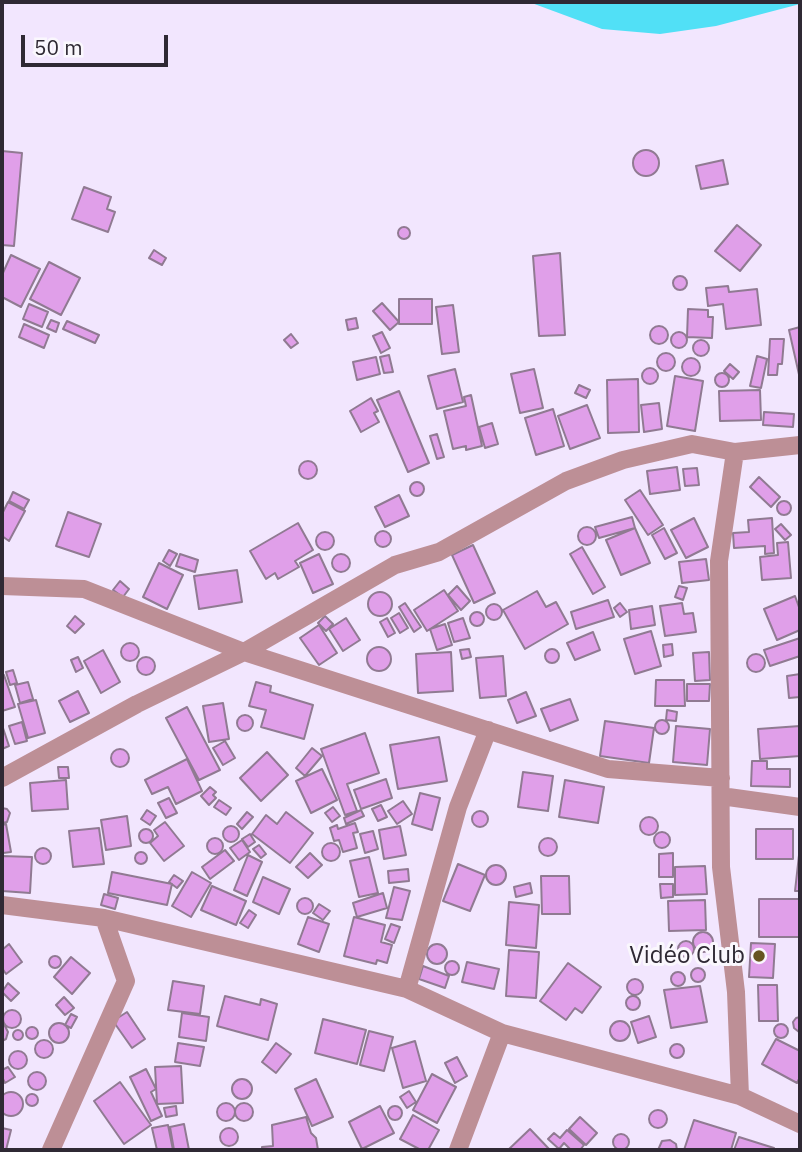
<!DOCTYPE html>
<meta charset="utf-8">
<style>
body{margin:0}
#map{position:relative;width:802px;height:1152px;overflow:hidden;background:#f2e6fe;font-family:"IBM Plex Sans",sans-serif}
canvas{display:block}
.frame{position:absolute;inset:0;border:4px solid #2f2934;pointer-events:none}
.scale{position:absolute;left:21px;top:35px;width:147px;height:32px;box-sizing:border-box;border:4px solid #2f2934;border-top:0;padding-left:9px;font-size:21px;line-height:24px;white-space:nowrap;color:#2f2934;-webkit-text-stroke:5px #faf7fd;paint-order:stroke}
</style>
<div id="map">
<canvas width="802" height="1152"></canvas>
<div class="frame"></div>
<div class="scale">50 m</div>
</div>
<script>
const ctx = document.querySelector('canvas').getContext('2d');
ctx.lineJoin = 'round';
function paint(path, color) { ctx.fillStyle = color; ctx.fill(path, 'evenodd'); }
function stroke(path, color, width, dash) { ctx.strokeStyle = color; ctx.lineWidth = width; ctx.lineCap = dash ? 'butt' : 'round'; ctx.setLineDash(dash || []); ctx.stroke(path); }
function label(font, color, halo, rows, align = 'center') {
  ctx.font = font + ' "IBM Plex Sans",sans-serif'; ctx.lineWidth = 6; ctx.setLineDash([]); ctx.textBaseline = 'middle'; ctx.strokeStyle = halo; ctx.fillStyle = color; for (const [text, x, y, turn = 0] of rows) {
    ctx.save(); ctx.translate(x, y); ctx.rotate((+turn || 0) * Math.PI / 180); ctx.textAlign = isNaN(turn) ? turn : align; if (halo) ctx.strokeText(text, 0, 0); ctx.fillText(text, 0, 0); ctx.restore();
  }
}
const water = new Path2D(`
 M529,2H800V4L716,26L660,34L602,29Z`);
const building = new Path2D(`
 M633 163a13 13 0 1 1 26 0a13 13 0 1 1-26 0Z
 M2,151L22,153L14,246L2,245Z
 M723,160L728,184L701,189L696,166Z
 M84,187L111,197L107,209L115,212L108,232L72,219Z
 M737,225L761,245L740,271L715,251Z
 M398 233a6 6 0 1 1 12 0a6 6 0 1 1-12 0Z
 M154,250L166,258L162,265L149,258Z
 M560,253L565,335L539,336L533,256Z
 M11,255L40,269L21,307L2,297V275Z
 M49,262L80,278L61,315L30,299Z
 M673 283a7 7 0 1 1 14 0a7 7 0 1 1-14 0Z
 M728,286L729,292L757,289L761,325L726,329L723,304L708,306L706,288Z
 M399,299H432V324H399Z
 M382,303L399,322L390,330L373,311Z
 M29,304L48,312L42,327L23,319Z
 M453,305L459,352L442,354L436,307Z
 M688,309L708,310V317H713L712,338L687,337Z
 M356,318L358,328L348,330L346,320Z
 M51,320L59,323L56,332L47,328Z
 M67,321L99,335L95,343L63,329Z
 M24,324L49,335L44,348L19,337Z
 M650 335a9 9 0 1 1 18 0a9 9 0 1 1-18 0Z
 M800,327V379L789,330Z
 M382,332L390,348L381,353L373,336Z
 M671 340a8 8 0 1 1 16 0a8 8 0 1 1-16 0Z
 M291,334L298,343L291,348L284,340Z
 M770,339H784L782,364H778L777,375H768Z
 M693 348a8 8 0 1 1 16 0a8 8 0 1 1-16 0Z
 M657 362a9 9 0 1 1 18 0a9 9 0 1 1-18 0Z
 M389,355L393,372L384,373L380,357Z
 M757,356L767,359L761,388L750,386Z
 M376,357L380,374L357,380L353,362Z
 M682 367a9 9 0 1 1 18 0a9 9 0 1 1-18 0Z
 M730,364L739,372L733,379L724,371Z
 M642 376a8 8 0 1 1 16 0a8 8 0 1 1-16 0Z
 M455,369L463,402L437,409L428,376Z
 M534,369L543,408L520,413L511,374Z
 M715 380a7 7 0 1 1 14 0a7 7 0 1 1-14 0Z
 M675,376L703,381L695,431L667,426Z
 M638,379L639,432L608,433L607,380Z
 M579,385L590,390L586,398L575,393Z
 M760,390L761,420L720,421L719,391Z
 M399,391L429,463L408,472L377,400Z
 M471,395L482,446L466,450V446L453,449L444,411L466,406L464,397Z
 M371,398L378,411L374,413L379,422L361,432L350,411Z
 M659,403L662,429L644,432L641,405Z
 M587,405L600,438L570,449L558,416Z
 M553,409L564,446L536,455L525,418Z
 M764,412L794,414L793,427L763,425Z
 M492,423L498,444L485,448L479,427Z
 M437,434L444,457L437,459L430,436Z
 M299 470a9 9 0 1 1 18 0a9 9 0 1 1-18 0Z
 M677,467L680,490L650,494L647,471Z
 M697,468L699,485L685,486L683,469Z
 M759,477L780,497L771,507L750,487Z
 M410 489a7 7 0 1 1 14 0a7 7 0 1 1-14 0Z
 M640,490L663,525L648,535L625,500Z
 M13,492L29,500L24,509L9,501Z
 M399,495L409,516L385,527L375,507Z
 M777 508a7 7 0 1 1 14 0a7 7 0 1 1-14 0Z
 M8,502L25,511L9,541L2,536V514Z
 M68,512L101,524L89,557L56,546Z
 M632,517L635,528L599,538L595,527Z
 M694,518L708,547L686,558L671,530Z
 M772,518L774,553L765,554V546L734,548L733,533L749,532L748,520Z
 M298,523L313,550L295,561L299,567L278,579L275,573L266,579L250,551Z
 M781,524L791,535L785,540L775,529Z
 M578 536a9 9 0 1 1 18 0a9 9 0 1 1-18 0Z
 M635,528L650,563L621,575L606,540Z
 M664,528L677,553L665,559L652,535Z
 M375 539a8 8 0 1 1 16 0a8 8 0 1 1-16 0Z
 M316 541a9 9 0 1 1 18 0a9 9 0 1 1-18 0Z
 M788,542L791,578L762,580L760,557L778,555L777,543Z
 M473,545L495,593L474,603L452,555Z
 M582,547L605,587L593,594L570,554Z
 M169,550L177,554L170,566L163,561Z
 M332 563a9 9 0 1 1 18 0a9 9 0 1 1-18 0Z
 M180,554L198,560L195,572L176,566Z
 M319,554L333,584L313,593L300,563Z
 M706,559L709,580L682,583L679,562Z
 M159,563L183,575L167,609L143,597Z
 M237,570L242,602L199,609L194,576Z
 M120,581L129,589L123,597L113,590Z
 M457,586L470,601L461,610L448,595Z
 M679,586L687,588L683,600L675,597Z
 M444,590L458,611L427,631L414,610Z
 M537,591L546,607L556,602L568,624L525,649L503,610Z
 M368 604a12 12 0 1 1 24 0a12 12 0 1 1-24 0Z
 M795,596L800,610V630L777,640L764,609Z
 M608,600L614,617L576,629L571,612Z
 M405,603L421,627L414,632L399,607Z
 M620,603L627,612L620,617L614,608Z
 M682,603L684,614L693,613L696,632L665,636L660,606Z
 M486 612a8 8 0 1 1 16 0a8 8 0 1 1-16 0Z
 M652,606L655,625L631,629L629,610Z
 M470 619a7 7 0 1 1 14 0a7 7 0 1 1-14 0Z
 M399,613L408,628L400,633L391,618Z
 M75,616L84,624L75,633L67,626Z
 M325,616L333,624L326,631L318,623Z
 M346,618L360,640L343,651L329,629Z
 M387,618L395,633L388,637L380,622Z
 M463,618L470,638L454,642L448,623Z
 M445,624L452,645L437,650L430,629Z
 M319,625L337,653L319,665L300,638Z
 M651,631L661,666L635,674L624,639Z
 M593,632L600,650L575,660L567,643Z
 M800,638V656L770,666L764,650Z
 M121 652a9 9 0 1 1 18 0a9 9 0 1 1-18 0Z
 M672,644L673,655L664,657L663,645Z
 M367 659a12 12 0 1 1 24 0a12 12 0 1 1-24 0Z
 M545 656a7 7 0 1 1 14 0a7 7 0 1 1-14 0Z
 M469,649L471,657L462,659L460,650Z
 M103,650L120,682L101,693L84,661Z
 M451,652L453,691L418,693L416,654Z
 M709,652L710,680L695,681L693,653Z
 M747 663a9 9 0 1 1 18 0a9 9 0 1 1-18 0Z
 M503,656L506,696L480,698L476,658Z
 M78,657L83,668L76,672L71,660Z
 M137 666a9 9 0 1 1 18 0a9 9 0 1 1-18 0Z
 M13,670L17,683L10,685L6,672Z
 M800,674V697L789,698L787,676Z
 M4,675L15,707L2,711V676Z
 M656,680H684L685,706H655Z
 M28,682L33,699L20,703L15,685Z
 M256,682L271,686L270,692L313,705L304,739L261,727L266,710L249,706Z
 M687,684H710L709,701H687Z
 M78,691L89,713L70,722L59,701Z
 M526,692L536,716L517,723L508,700Z
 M570,699L578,720L550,731L541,709Z
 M36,700L45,733L28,738L18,704Z
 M223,703L229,739L209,742L203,706Z
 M187,707L220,770L199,780L166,718Z
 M667,710L677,712L676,721L666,720Z
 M237 723a8 8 0 1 1 16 0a8 8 0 1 1-16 0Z
 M655 727a7 7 0 1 1 14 0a7 7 0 1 1-14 0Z
 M605,721L654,728L649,763L600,756Z
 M22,722L27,741L15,744L9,726Z
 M2,725L9,746L2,749Z
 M676,726L710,729L707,765L673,762Z
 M800,726V756L760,759L758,729Z
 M365,733L379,773L347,784L357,811L345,815L321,749Z
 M439,737L447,781L398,789L390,745Z
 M225,741L235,758L223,765L213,748Z
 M312,748L322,756L305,776L296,768Z
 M111 758a9 9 0 1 1 18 0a9 9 0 1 1-18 0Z
 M267,752L288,775L261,801L240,778Z
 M187,759L202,791L176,804L168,787L152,794L145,780Z
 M752,761H767V769H790V787L751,786Z
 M58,767H68L69,778H59Z
 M322,769L337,800L311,813L296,781Z
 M523,772L553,776L548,811L518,807Z
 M386,779L392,798L361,809L354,790Z
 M66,780L68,809L32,811L30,783Z
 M565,780L604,787L598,823L559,817Z
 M210,787L216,792L213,795L216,798L209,805L201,796Z
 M420,793L440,798L432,830L412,824Z
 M169,798L177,813L166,818L158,803Z
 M219,800L231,808L226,815L214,807Z
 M403,801L412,814L397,824L388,811Z
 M381,805L387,817L378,821L372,809Z
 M333,807L340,816L332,822L325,813Z
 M2,808L7,809L10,813L7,822L2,823Z
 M147,810L156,816L150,825L141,819Z
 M361,810L364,816L346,824L344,818Z
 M472 819a8 8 0 1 1 16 0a8 8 0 1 1-16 0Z
 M247,812L253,817L242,829L237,824Z
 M286,812L313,833L290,863L252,834L266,815L277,824Z
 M127,816L131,846L106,850L101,820Z
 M640 826a9 9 0 1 1 18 0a9 9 0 1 1-18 0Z
 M165,822L184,846L164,861L150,843L158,836L154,830Z
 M355,823L358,832L353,833L357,848L343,852L339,840L334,841L330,828L337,825L338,829Z
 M6,824L11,852L3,853L2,825Z
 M223 834a8 8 0 1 1 16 0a8 8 0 1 1-16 0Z
 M400,826L406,855L384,859L379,830Z
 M99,828L104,864L73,867L69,831Z
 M756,829H793V859H756Z
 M139 836a7 7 0 1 1 14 0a7 7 0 1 1-14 0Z
 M373,831L378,849L365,853L360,834Z
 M654 840a8 8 0 1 1 16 0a8 8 0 1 1-16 0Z
 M250,834L255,842L248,847L242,839Z
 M539 847a9 9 0 1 1 18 0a9 9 0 1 1-18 0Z
 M207 846a8 8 0 1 1 16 0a8 8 0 1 1-16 0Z
 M242,840L250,852L239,860L230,848Z
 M322 852a9 9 0 1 1 18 0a9 9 0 1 1-18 0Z
 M259,845L266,854L261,858L253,849Z
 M800,846V891H795Z
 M35 856a8 8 0 1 1 16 0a8 8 0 1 1-16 0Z
 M225,850L234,861L210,879L202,867Z
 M135 858a6 6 0 1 1 12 0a6 6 0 1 1-12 0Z
 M310,853L322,865L308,878L296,867Z
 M673,853V877H659V854Z
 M248,855L262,862L247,896L234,890Z
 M2,856L32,857L30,893L2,891Z
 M369,857L378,893L359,897L350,861Z
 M458,864L485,875L470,911L443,901Z
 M486 875a10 10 0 1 1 20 0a10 10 0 1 1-20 0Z
 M705,866L707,894L675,895V867Z
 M408,869L409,881L389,883L388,871Z
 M112,872L172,884L167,905L108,893Z
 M192,872L211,883L191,917L172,906Z
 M174,875L183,881L177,888L169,882Z
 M541,876H569L570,914H542Z
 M263,877L290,889L279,914L253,902Z
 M530,883L532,893L516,897L514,887Z
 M660,884H673V897L661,898Z
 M212,886L246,901L236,925L201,910Z
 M394,887L410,891L402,920L386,918Z
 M383,893L387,908L357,917L353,903Z
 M104,894L118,898L115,909L101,905Z
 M297 906a8 8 0 1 1 16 0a8 8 0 1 1-16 0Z
 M759,899H800V937H759Z
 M705,900L706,930L669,931L668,901Z
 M509,902L539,905L536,948L506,945Z
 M319,904L330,911L323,920L313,913Z
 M249,910L256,915L248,928L240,923Z
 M308,917L329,924L319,952L298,944Z
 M354,917L385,925L381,942L392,945L387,963L377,960L376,964L344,956Z
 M391,924L400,927L394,943L385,939Z
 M693 942a10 10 0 1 1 20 0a10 10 0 1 1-20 0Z
 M678 949a8 8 0 1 1 16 0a8 8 0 1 1-16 0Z
 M751,943L775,944L773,978L749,977Z
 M9,944L22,962L6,974L2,968V950Z
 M427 954a10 10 0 1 1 20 0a10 10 0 1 1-20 0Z
 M509,950L539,952L536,998L506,996Z
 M49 962a6 6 0 1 1 12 0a6 6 0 1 1-12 0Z
 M71,957L90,973L72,994L54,977Z
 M445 968a7 7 0 1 1 14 0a7 7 0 1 1-14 0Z
 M467,962L499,969L494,989L462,982Z
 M568,963L601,987L582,1013L575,1008L566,1020L540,1001Z
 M423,966L449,976L445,988L419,979Z
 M691 975a7 7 0 1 1 14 0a7 7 0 1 1-14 0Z
 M671 979a7 7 0 1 1 14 0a7 7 0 1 1-14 0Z
 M627 987a8 8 0 1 1 16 0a8 8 0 1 1-16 0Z
 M173,981L204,986L200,1014L168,1010Z
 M8,983L19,993L11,1001L2,992Z
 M758,985H777L778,1021H759Z
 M700,986L707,1022L671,1028L664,990Z
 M626 1003a7 7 0 1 1 14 0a7 7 0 1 1-14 0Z
 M225,996L260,1005L261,999L277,1004L268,1040L217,1026Z
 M64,997L74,1008L65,1015L56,1005Z
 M3 1019a9 9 0 1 1 18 0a9 9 0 1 1-18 0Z
 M127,1012L145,1039L132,1048L113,1021Z
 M182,1013L209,1017L206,1041L179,1037Z
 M71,1014L77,1017L71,1028L65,1025Z
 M649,1016L656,1037L638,1043L631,1022Z
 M800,1017V1032H799L794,1028L793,1022L796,1018Z
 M323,1019L366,1030L357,1064L315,1053Z
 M610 1031a10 10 0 1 1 20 0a10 10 0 1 1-20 0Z
 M49 1033a10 10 0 1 1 20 0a10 10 0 1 1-20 0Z
 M774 1031a7 7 0 1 1 14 0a7 7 0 1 1-14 0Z
 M2,1025L5,1026L8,1032L6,1039L2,1041Z
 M26 1033a6 6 0 1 1 12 0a6 6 0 1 1-12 0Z
 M13 1035a5 5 0 1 1 10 0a5 5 0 1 1-10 0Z
 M369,1031L393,1037L384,1071L360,1065Z
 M776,1039L800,1051V1077L797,1083L762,1064Z
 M35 1049a9 9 0 1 1 18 0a9 9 0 1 1-18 0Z
 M415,1041L426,1081L403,1088L392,1048Z
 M178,1043L204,1047L200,1066L175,1062Z
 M276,1043L291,1054L276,1073L262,1062Z
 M670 1051a7 7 0 1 1 14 0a7 7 0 1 1-14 0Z
 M9 1060a9 9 0 1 1 18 0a9 9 0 1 1-18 0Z
 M457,1057L467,1076L455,1083L445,1063Z
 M181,1066L183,1103L157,1104L155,1067Z
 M8,1067L15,1077L5,1083L2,1077V1070Z
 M146,1069L156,1089L151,1092L162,1116L151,1121L130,1077Z
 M28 1081a9 9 0 1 1 18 0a9 9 0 1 1-18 0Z
 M432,1074L456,1087L437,1123L413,1110Z
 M232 1089a10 10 0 1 1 20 0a10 10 0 1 1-20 0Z
 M316,1079L333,1117L312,1126L295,1089Z
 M120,1082L151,1125L124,1144L94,1101Z
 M409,1091L416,1102L407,1108L400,1097Z
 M-1 1104a12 12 0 1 1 24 0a12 12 0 1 1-24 0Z
 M26 1100a6 6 0 1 1 12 0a6 6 0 1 1-12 0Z
 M235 1112a9 9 0 1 1 18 0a9 9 0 1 1-18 0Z
 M217 1112a9 9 0 1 1 18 0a9 9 0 1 1-18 0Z
 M176,1106L177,1115L166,1117L164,1108Z
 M380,1106L394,1133L362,1149L349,1122Z
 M388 1113a7 7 0 1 1 14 0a7 7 0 1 1-14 0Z
 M649 1119a9 9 0 1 1 18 0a9 9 0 1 1-18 0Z
 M413,1115L439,1130L428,1150H421L400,1139Z
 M306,1117L311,1133L316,1138L318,1150H262V1147L273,1146L272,1125Z
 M580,1117L597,1133L586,1145L569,1129Z
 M694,1120L736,1133L731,1150H684Z
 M184,1124L189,1150H174L170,1127Z
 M168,1125L173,1150H157L152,1128Z
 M2,1128L11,1130L6,1150H2Z
 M220 1137a9 9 0 1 1 18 0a9 9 0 1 1-18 0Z
 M530,1129L550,1150H508Z
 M567,1130L584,1145L580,1150H571L564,1143L559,1149L548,1139L554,1133L560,1138Z
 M613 1142a8 8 0 1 1 16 0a8 8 0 1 1-16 0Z
 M739,1137L774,1148V1150H734Z
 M670,1140L676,1144L677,1150H658L662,1141Z`);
const minor = new Path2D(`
 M735,452L719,561L721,867L736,992L740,1096
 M2,586L84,589L244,652L608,769L721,778
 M2,778L137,704L244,652L395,565L439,552L566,481L623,460L692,444L735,452L800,445
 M721,796L800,807
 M2,905L104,918L407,989L502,1033L740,1096L800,1124
 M407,989L458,807L488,730
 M51,1150L126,981L104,918
 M458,1150L502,1033`);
const markers = [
 [759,956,7,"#675522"]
];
const poiNames = [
 ["Vidéo Club",745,956]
];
paint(water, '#51e0f6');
paint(building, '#e09fe9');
stroke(building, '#907a92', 2);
stroke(minor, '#bd8f96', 18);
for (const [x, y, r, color] of markers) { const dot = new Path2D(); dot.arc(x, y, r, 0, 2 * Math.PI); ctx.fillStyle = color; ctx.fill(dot); stroke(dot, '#faf7fd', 2.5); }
label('24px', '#2f2934', '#faf7fd', poiNames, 'right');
</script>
